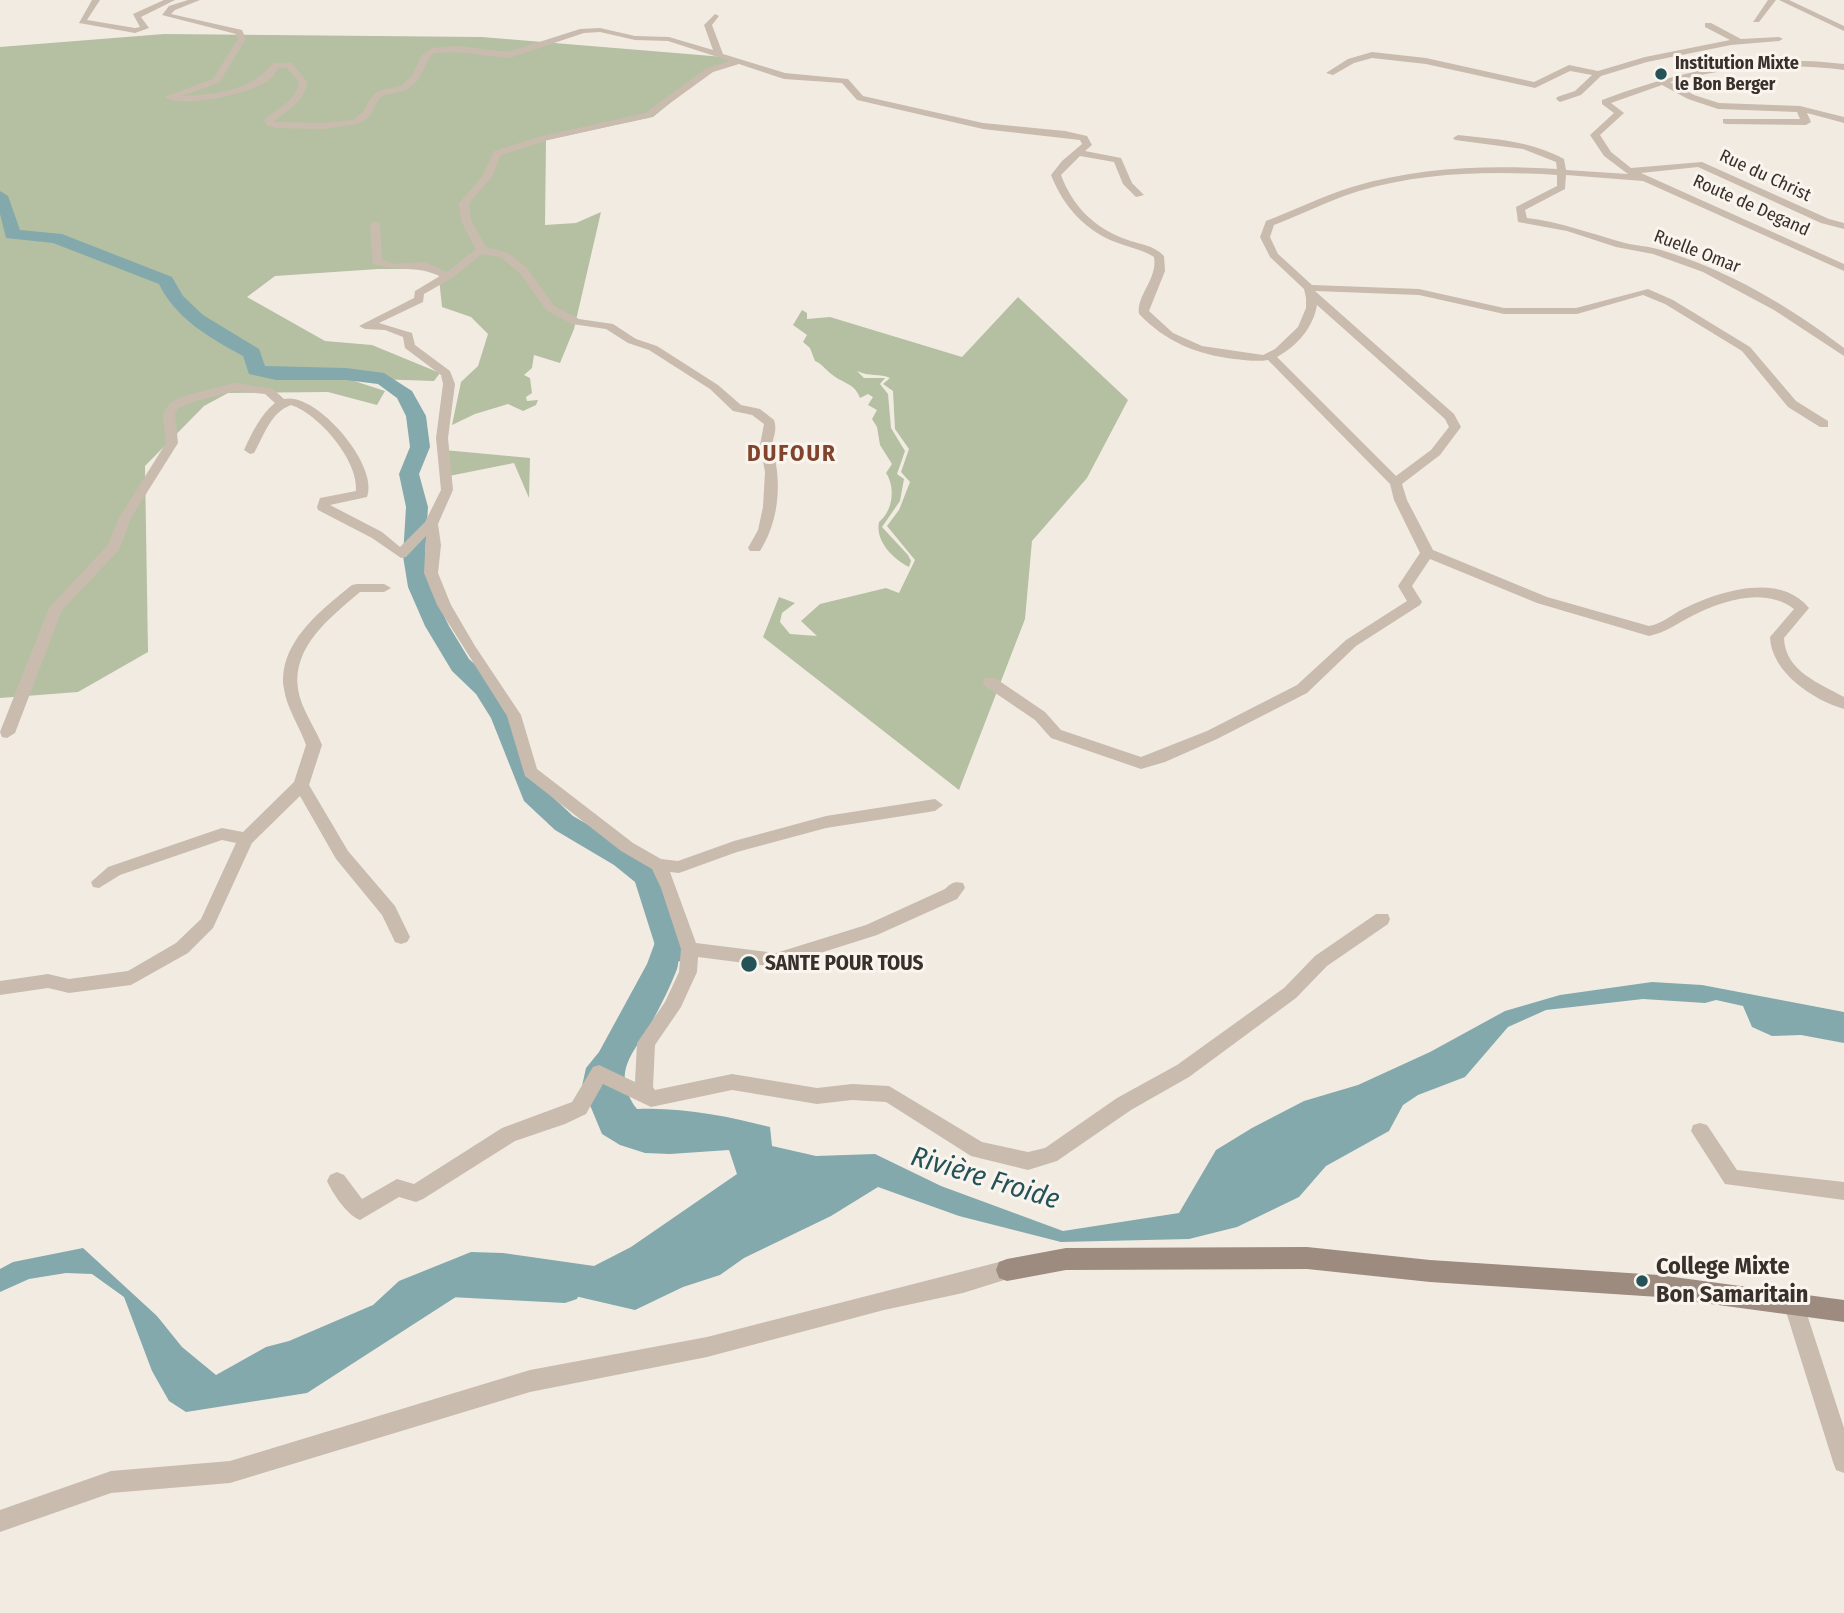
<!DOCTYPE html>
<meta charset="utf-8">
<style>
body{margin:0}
canvas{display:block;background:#f2ebe2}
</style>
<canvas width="1844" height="1613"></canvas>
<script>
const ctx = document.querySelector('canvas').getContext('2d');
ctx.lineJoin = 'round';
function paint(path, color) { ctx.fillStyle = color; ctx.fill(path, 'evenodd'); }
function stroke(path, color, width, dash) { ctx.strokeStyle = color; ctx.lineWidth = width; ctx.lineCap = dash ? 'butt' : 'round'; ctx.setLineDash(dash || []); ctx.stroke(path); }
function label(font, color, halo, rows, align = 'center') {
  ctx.font = font + ' "Fira Sans Condensed",sans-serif'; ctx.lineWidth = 6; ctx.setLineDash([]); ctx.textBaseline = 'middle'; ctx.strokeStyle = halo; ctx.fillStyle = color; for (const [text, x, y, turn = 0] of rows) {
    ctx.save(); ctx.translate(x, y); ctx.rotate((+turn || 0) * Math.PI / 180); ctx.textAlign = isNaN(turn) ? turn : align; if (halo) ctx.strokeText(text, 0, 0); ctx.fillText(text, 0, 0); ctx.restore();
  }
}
const green = new Path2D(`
 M164,34L482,37L736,58L708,72L653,117L546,140L545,225L576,223L601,212L574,329L560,363L534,355L532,368L524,375L530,378L532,393L526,397L527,401L538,400L536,405L523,411L508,404L475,414L452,425L461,382L478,366L488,334L471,317L442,307L438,269H378L275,276L247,297L325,341L372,345L440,373L434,381L345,378L385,391L377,405L328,392L228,393L204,406L145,466L148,652L78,692L0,698V47Z
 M1018,297L1128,400L1087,478L1032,541L1025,619L959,790L763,637L779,597L795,603L782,613L780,622L790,634L817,636L801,621L820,604L886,588L899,593L915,560L887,526L899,510L910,482L901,472L909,449L895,429L893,391L883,384L890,378C880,373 869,377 857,371L864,378H885L880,384L888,394L891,428L905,451L897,474L904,479L900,501L882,527L908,555L911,561L909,567C893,559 875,541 879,522C894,510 895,486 886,473L892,464L880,445L877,427L872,419L877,410L868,405L873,397L868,394L860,398C855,384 845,384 834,376C826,371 824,365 815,361L810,348L803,342L807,335L793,325L802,310L807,313V319L830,317L962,357Z
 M444,450L530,458L529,498L514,463L444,477Z`);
const water = new Path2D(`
 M671,916C674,930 682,955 677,969C671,985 662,1003 654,1018C636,1052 609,1070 637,1109C682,1107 727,1116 770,1127L772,1146L816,1156L875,1154L941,1186L1063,1231L1179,1213L1216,1150L1252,1128L1304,1101L1358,1085L1430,1052L1505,1011L1560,995L1652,982L1702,985L1844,1012V1043L1801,1035L1772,1036L1752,1027L1743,1006L1716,1000L1705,1003L1643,999L1546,1010L1508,1027L1465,1077L1418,1095L1403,1105L1389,1131L1326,1166L1299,1197L1237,1227L1189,1239L1061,1242L959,1216L878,1187L831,1216L744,1258L720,1275L683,1287L635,1310L493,1277L462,1293L307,1393L186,1412L169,1401L152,1371L124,1297L92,1274L66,1273L29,1279L0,1292V1269L13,1262L83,1248L157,1316L182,1347L216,1375L266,1347L289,1341L373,1305L399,1281L471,1252L503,1253L594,1266L631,1247L737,1174L729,1150L670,1154L645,1153L620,1145L602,1134L582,1086L586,1068L599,1052L647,964L657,937V920Z`);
const river = new Path2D(`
 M0,191L8,196L20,230L62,234L172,277L183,296L203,315L259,349L265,366L346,368L384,373L412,391L426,416L430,447L419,474L428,507L425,556L430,587L449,626L469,659L494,682L515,717L544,789L573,816L634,851L657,869L684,953L680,961L670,965L660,961L635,882L614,865L555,830L524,801L491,718L476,694L452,671L425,626L408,587L403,556L406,507L399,474L410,447L406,416L397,398L378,384L346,380H276L249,374L243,356C210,338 176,319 159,284L53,243L6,238L0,214Z
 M450,1265L565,1271L577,1275L582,1287L577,1299L565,1303L450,1297L438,1292L433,1281L438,1270Z`);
const street = new Path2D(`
 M92,0H100L87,20L135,28L140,27L133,14L164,0H175L141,17L149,28L135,33L79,23Z
 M188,0H200L175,10L171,14L242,30L246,39L219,83L181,96C214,95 252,91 273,63H292L307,82C305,101 288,110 274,121L276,122L321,123L353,120L363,112L370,99L378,91L401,86L411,77L422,55L432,48L457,46L508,52L580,29L600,28L635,36L669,37L713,50L704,25L715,14L719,16L712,25L723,54L785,73L848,79L863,96L983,123L1065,131L1087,136L1092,145L1085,151L1121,158L1132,183L1144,195L1136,197L1123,184L1114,162L1080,156L1061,175C1072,205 1094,228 1125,239C1138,244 1154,245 1164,256L1165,271L1149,311L1173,333L1202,346L1263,355L1275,349L1298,327L1306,308V298L1304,289L1270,257L1260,237L1266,221C1295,210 1323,196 1352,187C1419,167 1487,165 1557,169L1556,162L1523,149L1455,140L1453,138L1458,135C1495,139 1531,141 1564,159L1566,170L1628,174L1604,156L1590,135L1614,113L1602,104V100C1681,70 1759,53 1844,64V70C1784,62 1728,67 1670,82L1694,95L1719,103L1800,106L1844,117V123L1807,113L1811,122L1806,125L1726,124L1723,123V119H1800L1797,112L1718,109L1688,99L1662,85L1611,103L1624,113L1600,135L1611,152L1631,168L1702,162L1829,219L1844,223V229L1821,223L1698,167L1641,173L1844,264V271L1643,181L1566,175L1565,189L1525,210L1527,218C1561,222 1592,234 1625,243C1637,246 1649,246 1661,250C1728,270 1789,306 1844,348V356L1774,310L1703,272L1653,254L1616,247L1567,231L1518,222L1516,207L1557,186V175C1490,171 1424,172 1359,191C1330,200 1303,214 1274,225L1270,237L1278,254L1312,285L1419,289L1504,308H1576L1648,289L1673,300L1750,347L1796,401L1828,421V427H1820L1788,407L1742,351L1665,304L1643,295L1577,314H1504L1419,295L1315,291L1454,414L1461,427L1440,455L1402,484L1407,500L1433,550L1547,597L1649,626C1662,624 1671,615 1683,609C1717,592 1779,571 1809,608L1784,638C1785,671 1819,683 1844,697V709C1813,700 1771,672 1770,637L1794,609C1765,587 1724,600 1694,615C1678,623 1667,632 1649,636L1537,603L1430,559L1412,586L1422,602L1420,605L1356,646L1307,693L1217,739L1165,762L1141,769L1051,738L1035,720L985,686L983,682L985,678H995L1045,712L1061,730L1141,757L1207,731L1297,685L1346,640L1407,601L1398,586L1420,553L1394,500L1390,484L1268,360C1257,362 1245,360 1234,359C1196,354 1166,342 1139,314C1136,295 1158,279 1154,257C1143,250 1131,248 1118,243C1086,232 1063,206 1051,175L1062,161L1082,144L1080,140L983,129L857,100L842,83L784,79L739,64L713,72L651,117L544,141L501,155L491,178L469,203L471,221L486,247L508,253L527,268L554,306L579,319L613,324L636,339L657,346L718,385L741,405L760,409L774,420C778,431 772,438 772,448C773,453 776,459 776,464C781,494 776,526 760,551H750L748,548L758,530L763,507L765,472L760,445L764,424L752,415L733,411L710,389L649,350L628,343L606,329L572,324L546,310L519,272L500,257L482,254L452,278L424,294L423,302L379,323L412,333L415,345L450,371L455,384L448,438L453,490L438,524L441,545L438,573L451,605L475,646L521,715L537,769L633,843L661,859L678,861L734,841L826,816L935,799L943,805L935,811L826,828L737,852L679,873L670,872L696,943L776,953L866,925L945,889C951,883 954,881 963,883L965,888L957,899L877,935L776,967L698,957L697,972L681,1007L655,1045L653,1087L655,1090L732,1074L817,1088L852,1084L889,1086L982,1142L1028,1152L1045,1148L1117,1098L1177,1065L1284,988L1315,956L1376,914H1388L1390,919L1388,924L1327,966L1296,998L1189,1077L1131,1110L1057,1161L1028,1170L971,1156L886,1102L852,1100L817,1104L732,1090L651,1107L603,1084L586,1114L565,1124L515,1141L423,1199L416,1202L399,1197L360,1220C347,1215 333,1194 327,1181L330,1175L337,1172L344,1175L362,1199L397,1179L414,1184L502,1128L572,1102L593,1067L599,1065L635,1082L637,1043L665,1002L679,972L681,949L661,888L652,869L621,851L525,776L507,716L437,605L424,573L426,536L406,557L401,558L372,538L318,510L317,507L320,498L356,491C359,461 319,414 291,405C270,413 265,434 254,453L250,454L244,450C252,433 260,415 275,403L265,394L235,391L192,402L178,408L175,414L178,443L131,518L119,550L62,610L15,733L7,738L2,737L0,732L49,608L108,545L119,518L166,443L163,414L170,403L184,396L235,383L273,389L284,399C316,391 380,466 367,497L330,505L382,532L400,547L425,522L441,490L436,438L443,384L441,375L405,348L403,337L385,330L365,329L359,326L414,298L415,291L440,276C415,265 400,272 373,264L370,224L375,221L380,224L382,260L394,264L424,262L447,272L476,249L461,221L459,203L482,177L494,151L539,137L645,113L707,68L730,61L668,41L635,40L600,32L584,33L509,58L457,52L434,53L429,58L418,80L407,90L384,95L378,100L370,116L358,124L321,129L276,128L266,125L264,120C277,108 296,102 299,82L287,68H278C275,73 273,77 268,81C248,94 184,109 164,97L213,79L238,39L236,34L162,15L169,6ZM1317,305L1445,419L1449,427L1431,450L1396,476L1277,357C1297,346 1313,328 1317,305Z
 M1768,0H1776L1759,22H1753Z
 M1779,0H1789L1844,26V31Z
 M1705,23H1711L1741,39L1779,37L1783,39L1779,41L1731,45L1647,62L1601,76L1581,95L1560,102L1556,99L1557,97L1575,91L1592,75L1570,71L1535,88L1426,64L1372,58L1354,63L1333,75L1326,73L1348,59L1372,52L1426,58L1534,82L1569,65L1598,71L1645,57L1730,40L1705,27Z
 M357,584H384L391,588L384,592H360C331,617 292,646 298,689C301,709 315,727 322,745L309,785L348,851L395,906L410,937L407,942L401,944L395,942L382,915L336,859L300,796L252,843L213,928L188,953L131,985L69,993L48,988L0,995V981L48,974L69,979L128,971L176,943L201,919L236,843L222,840L120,875L99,888L93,887L91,882L108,867L216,830L222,828L243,832L294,782L306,745C300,727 287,709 284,689C277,644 321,610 352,585Z
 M1700,1123L1707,1125L1737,1170L1844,1182V1200L1725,1184L1691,1131L1693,1125Z
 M1007,1260L1014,1263L1017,1270L1014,1277L963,1293L884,1310L707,1357L530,1392L230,1483L111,1493L0,1532V1510L111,1471L230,1461L530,1370L707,1337Z
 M1793,1292L1800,1295L1803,1302L1844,1428V1473L1836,1470L1833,1462L1783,1302L1786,1295Z`);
const secondary = new Path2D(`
 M1307,1247L1430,1260L1659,1275L1844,1300V1322L1659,1297L1430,1282L1307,1269L1066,1270L1007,1281L999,1278L996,1270L999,1262L1007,1259L1066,1248Z`);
const markers = [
 [1661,74,7,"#245257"],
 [749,964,9,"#245257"],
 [1642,1281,7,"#245257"]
];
const farPoinames = [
 ["Institution Mixte",1675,64],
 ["le Bon Berger",1675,85]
];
const farStreetnames = [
 ["Rue du Christ",1765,176,25],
 ["Route de Degand",1751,206,24],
 ["Ruelle Omar",1697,252,21]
];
const poiNames = [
 ["SANTE POUR TOUS",765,964]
];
const farDistrictnames = [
 ["DUFOUR",792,455]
];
const nearPoinames = [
 ["College Mixte",1656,1267],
 ["Bon Samaritain",1656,1295]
];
const nearWaternames = [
 ["Rivière Froide",985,1179,17]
];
paint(green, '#b5c0a2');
paint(water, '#83a9ad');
paint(river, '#83a9ad');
paint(street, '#c9bcae');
paint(secondary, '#9d8b80');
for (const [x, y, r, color] of markers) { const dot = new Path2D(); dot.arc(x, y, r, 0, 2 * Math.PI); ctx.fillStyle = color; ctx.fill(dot); stroke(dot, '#f9f5ee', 2.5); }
label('bold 18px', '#39302c', '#f9f5ee', farPoinames, 'left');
label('18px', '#39302c', '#f9f5ee', farStreetnames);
label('bold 21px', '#39302c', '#f9f5ee', poiNames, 'left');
ctx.letterSpacing = '2px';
label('bold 23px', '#81432b', '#f9f5ee', farDistrictnames);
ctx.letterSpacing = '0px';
label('bold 24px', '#39302c', '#f9f5ee', nearPoinames, 'left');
label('italic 28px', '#245257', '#f9f5ee', nearWaternames);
</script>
